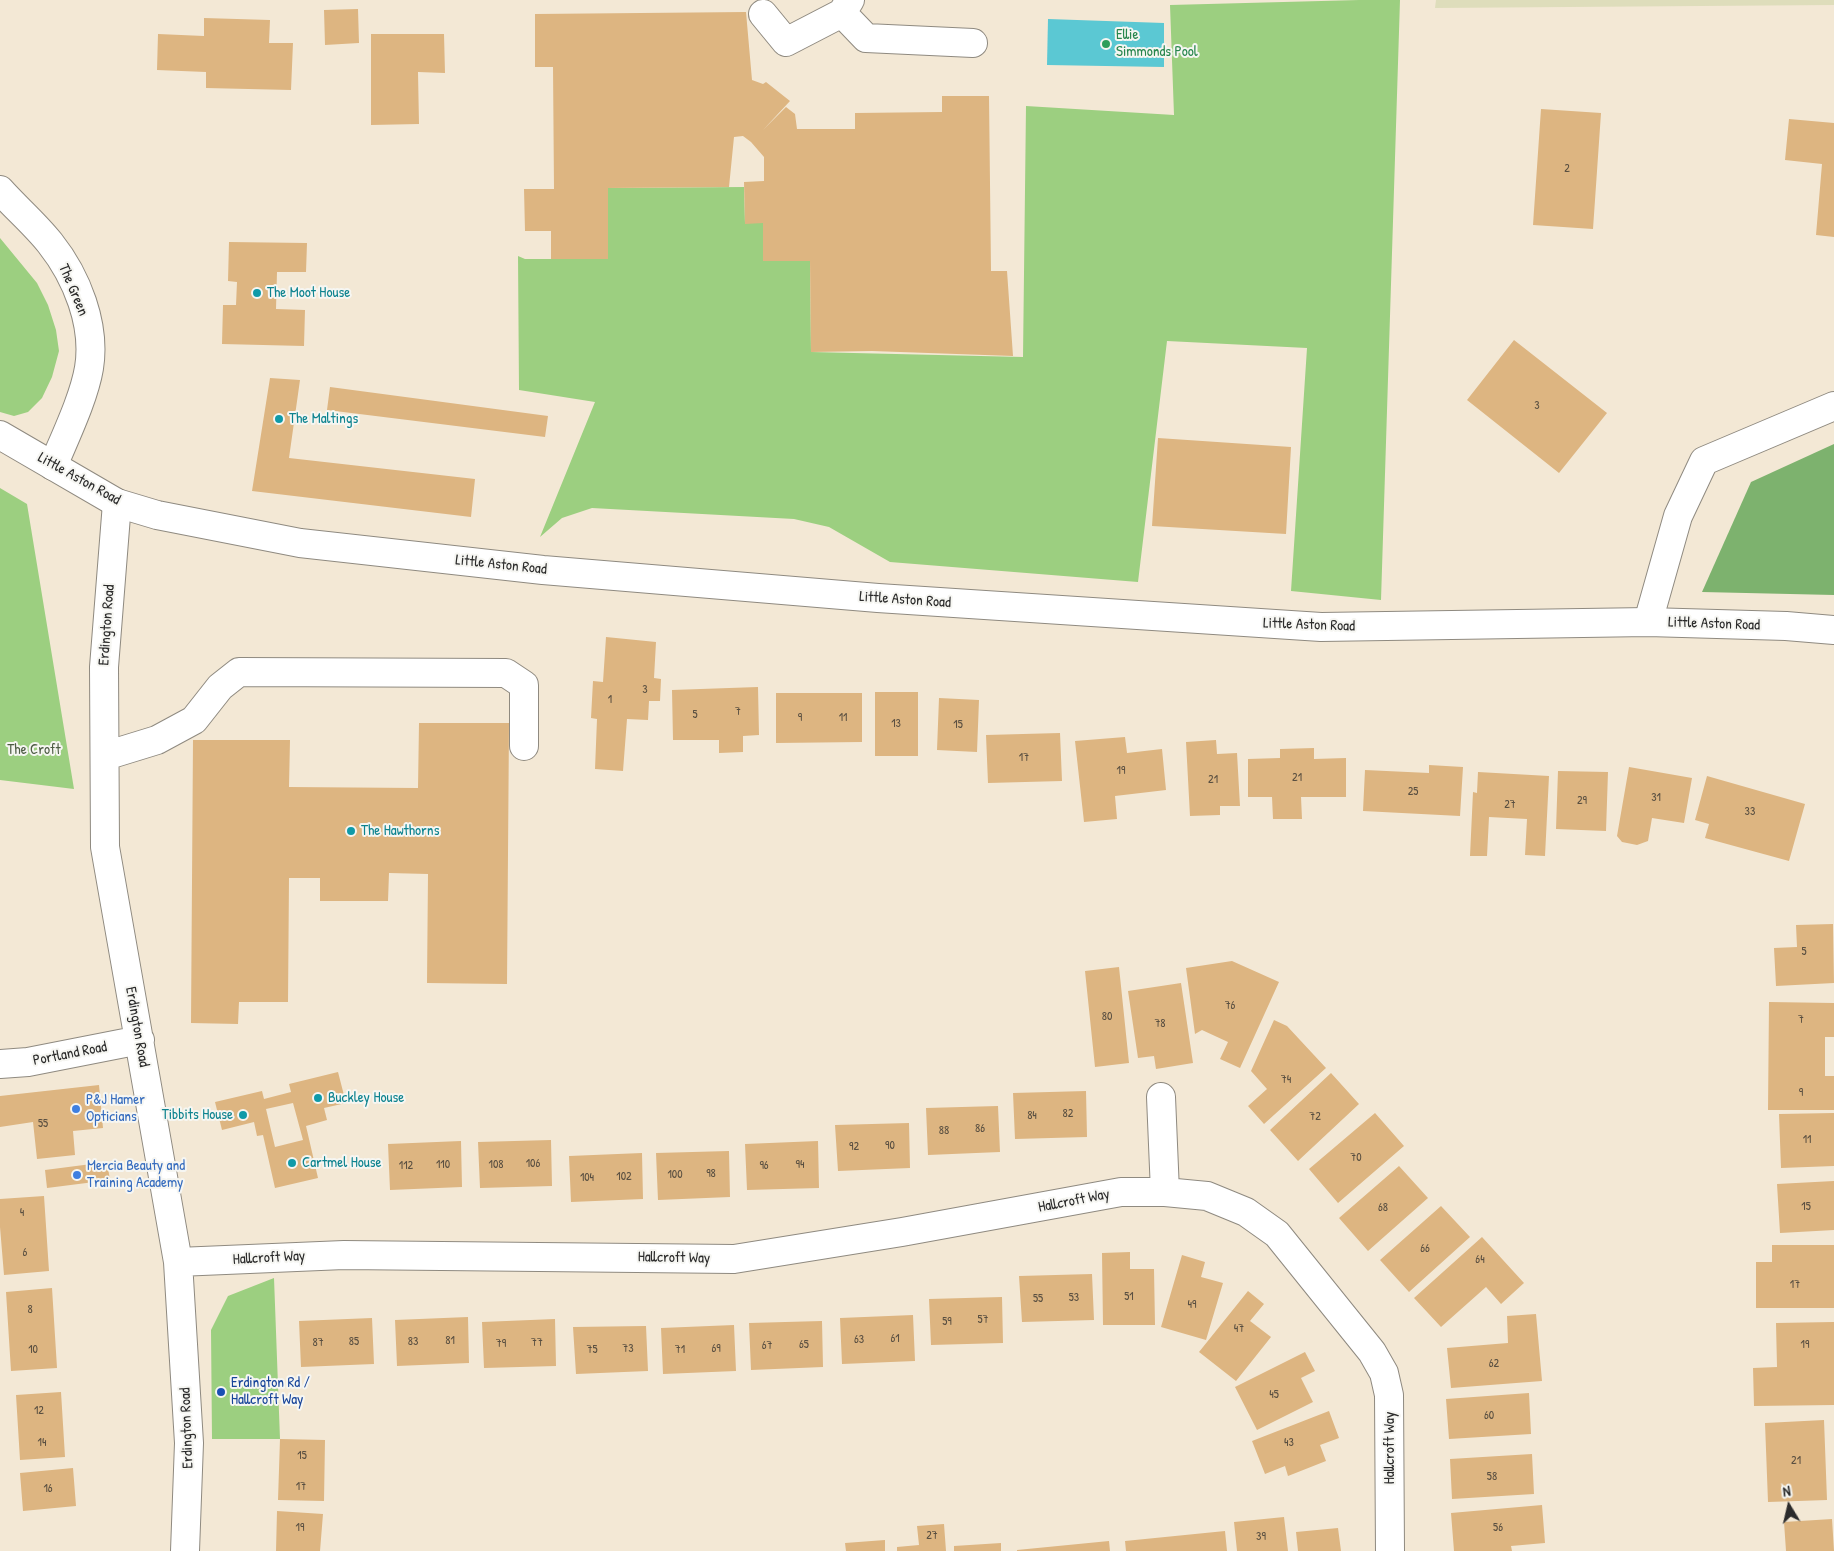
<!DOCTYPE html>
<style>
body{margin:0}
#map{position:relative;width:1834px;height:1551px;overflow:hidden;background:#f3e8d5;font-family:"Patrick Hand",sans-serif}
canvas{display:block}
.north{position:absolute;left:1764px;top:1481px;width:50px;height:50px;-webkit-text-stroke:4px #f6f6f2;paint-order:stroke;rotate:351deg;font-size:14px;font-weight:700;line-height:20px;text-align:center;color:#2b2b2b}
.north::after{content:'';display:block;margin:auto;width:18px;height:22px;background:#2b2b2b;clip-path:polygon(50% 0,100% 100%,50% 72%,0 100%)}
</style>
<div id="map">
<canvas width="1834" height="1551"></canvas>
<div class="north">N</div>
</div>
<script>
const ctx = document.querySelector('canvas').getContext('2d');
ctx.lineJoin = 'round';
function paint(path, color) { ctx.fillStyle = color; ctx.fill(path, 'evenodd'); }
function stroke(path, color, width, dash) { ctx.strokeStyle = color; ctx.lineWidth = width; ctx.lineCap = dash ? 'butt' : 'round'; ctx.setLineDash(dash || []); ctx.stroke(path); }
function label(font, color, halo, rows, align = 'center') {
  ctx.font = font + ' "Patrick Hand",sans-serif'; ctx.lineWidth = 4; ctx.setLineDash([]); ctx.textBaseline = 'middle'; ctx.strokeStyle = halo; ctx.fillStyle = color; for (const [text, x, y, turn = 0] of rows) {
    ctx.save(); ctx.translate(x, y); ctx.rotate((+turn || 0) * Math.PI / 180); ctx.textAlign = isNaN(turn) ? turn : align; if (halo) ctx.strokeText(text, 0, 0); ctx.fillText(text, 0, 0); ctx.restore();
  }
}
const built = new Path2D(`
 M1436,0H1834V5L1435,8Z`);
const green = new Path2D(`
 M1359,0H1400L1381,600L1291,591L1307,348L1167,341L1138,582L890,562L829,527L794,519L592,508L562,518L540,537L595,402L519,390L518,256L525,259H608V188L744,187L745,223H763L810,261L811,352L1023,357L1026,106L1174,115L1170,5Z
 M0,238L37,283L48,305L56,330L59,351L52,377L42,398L28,412L14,416L0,412Z
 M0,488L27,504L74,789L0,780Z
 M274,1278L280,1439H212L211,1330L228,1296Z`);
const forest = new Path2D(`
 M1834,444V595L1702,592L1751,482Z`);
const water = new Path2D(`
 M1048,19L1164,23V67L1047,65Z`);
const building = new Path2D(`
 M358,9L359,43L325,45L324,10Z
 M746,12L752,80L763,84L766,82L790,101L763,130L786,107L795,114L797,129H855V113L942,112V96H989L991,271H1007L1013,356L872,351L811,352L810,261H763V223L745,224L744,182L764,181V157L751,142L743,136L734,137L729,187L608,188V259H551V231H525L524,189H554L553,67H535V14Z
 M204,18L270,20L269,43H293L291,90L206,88V72L157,70L158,34L204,36Z
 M371,34H444L445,73L418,72L419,124L371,125Z
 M1541,109L1601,113L1593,229L1533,225Z
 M1789,119L1834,123V237L1816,235L1822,164L1785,160Z
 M229,242L307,243L306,272H277L276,309L305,310L304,346L222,344L223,305H236L237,282L228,281Z
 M1514,340L1607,413L1559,473L1467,400Z
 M270,378L300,380L289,458L475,479L471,517L252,491Z
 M330,387L548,416L545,437L327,410Z
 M1158,438L1291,447L1286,534L1152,526Z
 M606,637L656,642L654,678L661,679L660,701H649L648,720L627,719L623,771L595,769L597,719L591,718L593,681L603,682Z
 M758,687L759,735L743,736V752L719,753V740H673L672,690Z
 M875,692H918V756H875Z
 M776,693H862V742L776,743Z
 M939,698L979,700L977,752L937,750Z
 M419,723H509L507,984L427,983L428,874L389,873L388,901H320V878H289L288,1002H239L238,1024L191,1023L193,740H290L289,787L418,788Z
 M1060,733L1062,781L988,783L986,735Z
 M1125,737L1127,753L1162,749L1166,790L1115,796L1117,819L1084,822L1075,741Z
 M1216,740L1217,754L1237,753L1240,806H1220V815L1190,816L1186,742Z
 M1314,748V759L1346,758V797H1301L1302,819H1273L1272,797H1248V759L1280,758V749Z
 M1429,765L1463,767L1460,816L1363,811L1365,770L1429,773Z
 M1629,767L1692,778L1684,823L1652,818L1648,841L1637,845L1622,842L1617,836Z
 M1558,771L1608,772L1606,831L1556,829Z
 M1478,772L1549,776L1545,856L1525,855L1527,819L1489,817L1487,856H1470L1473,792L1477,793Z
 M1707,776L1805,804L1789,861L1705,838L1709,824L1695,820Z
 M1833,924L1834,983L1776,986L1774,948L1797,947L1796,925Z
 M1232,961L1279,982L1240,1068L1220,1059L1228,1042L1202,1030L1195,1034L1186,968Z
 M1119,967L1129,1063L1095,1067L1085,971Z
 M1181,983L1193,1063L1156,1069L1154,1056L1138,1058L1128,991Z
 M1769,1002L1834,1003V1037H1825V1076H1834V1110H1768Z
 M1274,1020L1287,1026L1326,1068L1264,1124L1248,1106L1267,1089L1251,1071Z
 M338,1072L346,1103L324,1108L327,1120L306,1126L318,1178L275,1188L263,1135L257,1136L254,1122L222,1130L215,1102L262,1091L264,1099L291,1092L289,1084ZM293,1103L303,1140L275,1147L266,1109Z
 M1331,1073L1359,1104L1298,1161L1270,1130Z
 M99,1085L103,1128L73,1131L75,1155L37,1159L33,1122L0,1127V1096Z
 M1086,1091L1087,1137L1015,1139L1013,1093Z
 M998,1106L1000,1152L928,1155L926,1108Z
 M1375,1113L1404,1146L1338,1203L1309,1169Z
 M1834,1113V1166L1781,1168L1779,1114Z
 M909,1123L910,1168L838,1171L835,1125Z
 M551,1140L552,1186L480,1188L478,1142Z
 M461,1141L462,1187L390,1190L388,1144Z
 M818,1141L819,1188L747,1190L745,1144Z
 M729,1151L730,1197L658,1200L656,1153Z
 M642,1153L643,1199L571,1202L569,1156Z
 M107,1162L110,1180L47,1188L45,1170Z
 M1399,1166L1428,1198L1368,1251L1339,1218Z
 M1834,1181V1230L1780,1233L1777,1184Z
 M44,1196L49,1271L4,1275L0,1227V1199Z
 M1441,1206L1470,1237L1409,1292L1380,1260Z
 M1482,1237L1524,1283L1501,1304L1486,1287L1441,1327L1414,1298Z
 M1772,1245H1834V1308H1756V1262H1772Z
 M1130,1252V1269H1154L1155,1325H1103L1102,1253Z
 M1182,1255L1205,1262L1201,1277L1223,1283L1206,1340L1161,1327Z
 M1092,1274L1094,1320L1022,1322L1019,1276Z
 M52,1288L57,1368L11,1371L6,1292Z
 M1248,1291L1264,1304L1250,1321L1271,1337L1236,1381L1199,1352Z
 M1002,1297L1003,1343L931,1345L929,1299Z
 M1536,1314L1542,1381L1451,1388L1447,1348L1508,1343L1507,1316Z
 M913,1315L915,1361L842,1364L840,1318Z
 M468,1317L469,1363L397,1366L395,1320Z
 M372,1318L374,1364L301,1367L299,1321Z
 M555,1319L556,1366L484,1368L482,1322Z
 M822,1321L823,1367L751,1370L749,1323Z
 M1834,1322V1405L1754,1406L1753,1368L1777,1367L1776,1323Z
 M734,1325L736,1371L663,1374L661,1328Z
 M646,1326L648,1371L576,1374L573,1327Z
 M1305,1352L1315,1371L1301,1378L1313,1402L1257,1430L1235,1387Z
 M61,1392L65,1457L20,1460L16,1395Z
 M1529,1393L1531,1434L1449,1439L1446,1399Z
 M1329,1411L1339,1438L1320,1445L1326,1461L1288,1476L1285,1466L1265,1474L1252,1441Z
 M1824,1420L1827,1500L1768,1502L1765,1423Z
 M280,1439L325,1440L324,1501L278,1500Z
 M1532,1454L1534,1494L1452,1499L1450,1459Z
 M73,1468L76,1506L23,1511L20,1473Z
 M1542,1505L1545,1543L1511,1546L1512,1551H1454L1451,1513Z
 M277,1511L323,1514L320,1551H276Z
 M1284,1517L1288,1551H1237L1234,1522Z
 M1832,1519L1834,1551H1786L1784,1522Z
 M944,1524L946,1551H897V1547L919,1545L917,1526Z
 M1338,1528L1341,1551H1298L1296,1532Z
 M1225,1531L1227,1551H1126L1125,1541Z
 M885,1540V1551H846L845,1543Z
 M1109,1541L1110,1551H1017V1550Z
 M1001,1543V1551H954V1546Z`);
const minor = new Path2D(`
 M842,13L866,38L973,43
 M763,14L786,42L842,13L850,0
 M0,190C16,208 35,224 50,243C77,277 96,325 89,368C84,398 65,437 53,466
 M117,503L104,667L105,847L178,1262L189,1443L185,1551
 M1648,622L1678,516L1704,461L1834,406
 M105,756L157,740L194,720L220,687L239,672L506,673L524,685V746
 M0,1064L28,1062L140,1040
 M1161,1097L1165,1192
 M178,1262L344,1255L734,1259L902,1232L1121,1192H1165L1207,1196L1246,1212L1277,1234L1372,1352L1384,1373L1389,1395L1390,1551`);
const major = new Path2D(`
 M0,435L117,503L157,515L300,543L543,570L878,598L1321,627L1648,622L1786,626L1834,630`);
const markers = [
 [1106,44,5,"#2e9e5b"],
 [257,293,5,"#0f9aa8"],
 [279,419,5,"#0f9aa8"],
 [351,831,5,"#0f9aa8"],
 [318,1098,5,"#0f9aa8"],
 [76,1109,5,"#3f7fe0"],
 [243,1115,5,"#0f9aa8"],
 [292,1163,5,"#0f9aa8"],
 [77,1175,5,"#3f7fe0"],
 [221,1392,5,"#1a4fb4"]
];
const numberNames = [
 ["2",1567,169],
 ["3",1537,406],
 ["3",645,690],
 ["1",610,700],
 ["7",738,712],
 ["5",695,715],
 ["9",800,718],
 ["11",843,718],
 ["13",896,724],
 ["15",958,725],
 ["17",1024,758],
 ["19",1121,771],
 ["21",1297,778],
 ["21",1213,780],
 ["25",1413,792],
 ["31",1656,798],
 ["29",1582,801],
 ["27",1510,805],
 ["33",1750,812],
 ["5",1804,952],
 ["76",1230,1006],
 ["80",1107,1017],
 ["7",1801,1020],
 ["78",1160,1024],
 ["74",1286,1080],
 ["9",1801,1093],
 ["82",1068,1114],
 ["84",1032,1116],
 ["72",1315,1117],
 ["55",43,1124],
 ["86",980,1129],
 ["88",944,1131],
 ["11",1807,1140],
 ["90",890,1146],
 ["92",854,1147],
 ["70",1356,1158],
 ["106",533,1164],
 ["110",443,1165],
 ["108",496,1165],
 ["94",800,1165],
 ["112",406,1166],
 ["96",764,1166],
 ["98",711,1174],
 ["100",675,1175],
 ["102",624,1177],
 ["104",587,1178],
 ["15",1806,1207],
 ["68",1383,1208],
 ["4",22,1213],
 ["66",1425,1249],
 ["6",25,1253],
 ["64",1480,1260],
 ["17",1795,1285],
 ["51",1129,1297],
 ["53",1074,1298],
 ["55",1038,1299],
 ["49",1192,1305],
 ["8",30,1310],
 ["57",983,1320],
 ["59",947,1322],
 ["47",1239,1329],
 ["61",895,1339],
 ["63",859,1340],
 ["81",450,1341],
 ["85",354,1342],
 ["83",413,1342],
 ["87",318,1343],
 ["77",537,1343],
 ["79",501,1344],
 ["65",804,1345],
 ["19",1805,1345],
 ["67",767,1346],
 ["73",628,1349],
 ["69",716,1349],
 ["10",33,1350],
 ["75",592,1350],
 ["71",680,1350],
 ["62",1494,1364],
 ["45",1274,1395],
 ["12",39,1411],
 ["60",1489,1416],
 ["14",42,1443],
 ["43",1289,1443],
 ["15",302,1456],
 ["21",1796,1461],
 ["58",1492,1477],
 ["17",301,1487],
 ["16",48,1489],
 ["19",300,1528],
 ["56",1498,1528],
 ["27",932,1536],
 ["39",1261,1537]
];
const leisureNames = [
 ["Ellie",1116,35],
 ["Simmonds Pool",1116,52]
];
const streetNames = [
 ["The Green",73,290,67],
 ["Little Aston Road",79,479,29],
 ["Little Aston Road",501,565,6],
 ["Little Aston Road",905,600,4],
 ["Little Aston Road",1714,624,2],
 ["Erdington Road",107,625,-86],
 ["Little Aston Road",1309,625,2],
 ["Erdington Road",137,1027,80],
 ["Portland Road",70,1054,-11],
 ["Hallcroft Way",1074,1201,-11],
 ["Hallcroft Way",269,1258,-3],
 ["Hallcroft Way",674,1258,1],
 ["Erdington Road",187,1428,-92],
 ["Hallcroft Way",1390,1448,-90]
];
const cultureNames = [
 ["The Moot House",267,293],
 ["The Maltings",289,419],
 ["The Hawthorns",361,831],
 ["Buckley House",328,1098],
 ["Tibbits House",233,1115,"right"],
 ["Cartmel House",302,1163]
];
const parkNames = [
 ["The Croft",34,750]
];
const shopNames = [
 ["P&J Hamer",86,1100],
 ["Opticians",86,1117],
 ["Mercia Beauty and",87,1166],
 ["Training Academy",87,1183]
];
const transitNames = [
 ["Erdington Rd /",231,1383],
 ["Hallcroft Way",231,1400]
];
paint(built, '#deddbb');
paint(green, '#9ccf80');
paint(forest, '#7db26e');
paint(water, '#5bc8d3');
paint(building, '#ddb581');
stroke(minor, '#8f8a80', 30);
stroke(major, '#8f8a80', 30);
stroke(minor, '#fff', 28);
stroke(major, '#fff', 28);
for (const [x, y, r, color] of markers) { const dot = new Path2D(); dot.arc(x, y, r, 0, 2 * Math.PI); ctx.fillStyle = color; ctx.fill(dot); stroke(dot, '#f6f6f2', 2); }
label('12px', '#584e40', null, numberNames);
label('15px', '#27864d', '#f6f6f2', leisureNames, 'left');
label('15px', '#2b2b2b', '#f6f6f2', streetNames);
label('15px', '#0d838f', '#f6f6f2', cultureNames, 'left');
label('15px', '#4d5c44', '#f6f6f2', parkNames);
label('15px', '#366cbe', '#f6f6f2', shopNames, 'left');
label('15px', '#164399', '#f6f6f2', transitNames, 'left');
</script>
